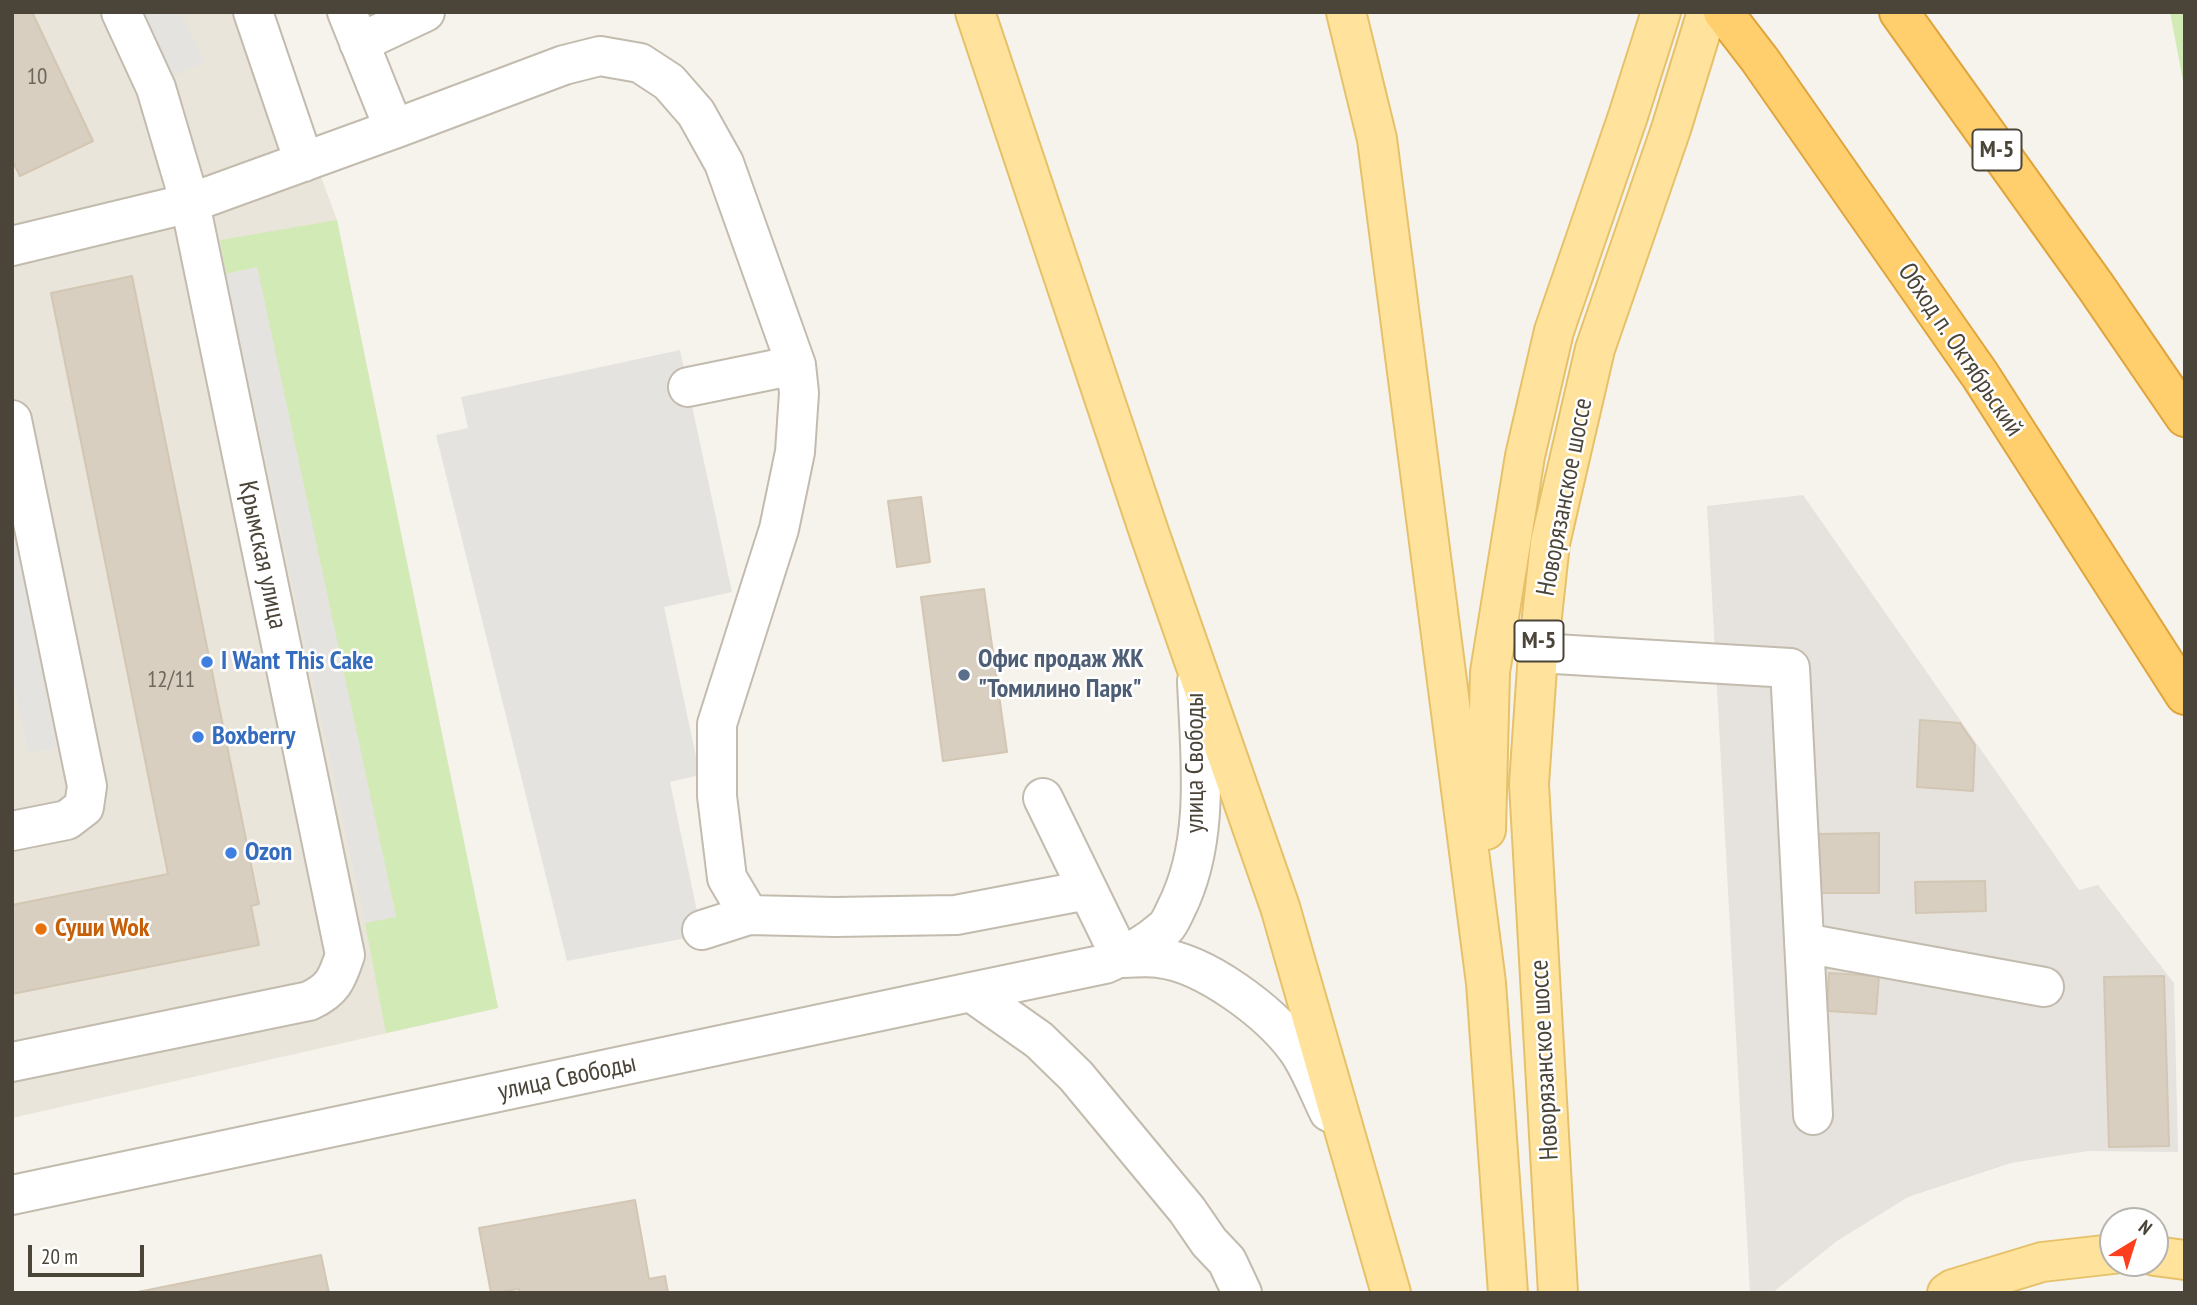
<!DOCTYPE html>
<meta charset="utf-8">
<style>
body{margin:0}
#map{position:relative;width:2197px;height:1305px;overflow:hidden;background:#f6f3ec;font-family:"PT Sans Narrow",sans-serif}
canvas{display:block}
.frame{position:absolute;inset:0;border:14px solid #4b4439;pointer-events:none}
.north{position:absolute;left:2099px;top:1207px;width:70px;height:70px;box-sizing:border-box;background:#fff;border:2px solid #b7b4b0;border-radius:50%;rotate:38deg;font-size:19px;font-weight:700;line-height:28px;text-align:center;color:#4b4439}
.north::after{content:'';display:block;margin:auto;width:24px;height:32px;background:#fc3f1d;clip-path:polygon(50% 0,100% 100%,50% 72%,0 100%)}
.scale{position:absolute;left:28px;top:1245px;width:116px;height:32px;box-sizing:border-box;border:4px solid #4b4439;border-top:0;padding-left:9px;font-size:21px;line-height:24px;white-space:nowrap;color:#4b4439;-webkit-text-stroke:5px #fff;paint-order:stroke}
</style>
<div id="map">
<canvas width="2197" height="1305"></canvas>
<div class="frame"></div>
<div class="north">N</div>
<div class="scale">20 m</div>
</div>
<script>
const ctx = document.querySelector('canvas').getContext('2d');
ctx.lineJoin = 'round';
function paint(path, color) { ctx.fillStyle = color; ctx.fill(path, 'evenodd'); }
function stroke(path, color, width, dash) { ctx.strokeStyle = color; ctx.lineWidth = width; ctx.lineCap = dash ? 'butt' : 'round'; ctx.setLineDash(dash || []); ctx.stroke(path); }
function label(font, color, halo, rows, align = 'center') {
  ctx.font = font + ' "PT Sans Narrow",sans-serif'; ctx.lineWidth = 5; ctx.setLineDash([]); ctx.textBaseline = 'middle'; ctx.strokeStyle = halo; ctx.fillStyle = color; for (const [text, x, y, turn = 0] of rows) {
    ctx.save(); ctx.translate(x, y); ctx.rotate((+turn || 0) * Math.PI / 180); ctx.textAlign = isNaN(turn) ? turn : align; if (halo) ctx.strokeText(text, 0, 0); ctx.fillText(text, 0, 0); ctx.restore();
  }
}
const residential = new Path2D(`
 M12,12H260L337,220L498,1008L12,1118Z`);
const industrial = new Path2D(`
 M1803,495L2079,890L2098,885L2174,983L2178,1152L2088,1151L2011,1163L1908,1197L1837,1241L1772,1293H1750L1707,506Z`);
const green = new Path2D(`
 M2170,12H2185V91Z
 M337,220L498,1008L386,1033L365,923L396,916L257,267L226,274L220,240Z`);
const parking = new Path2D(`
 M144,12H181L204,62L174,76Z
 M257,267L396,917L365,923L226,274Z
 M680,350L732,592L664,607L700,775L670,782L702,935L567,961L436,435L468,428L461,397Z
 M12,520L57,748L28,753L12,674Z`);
const building = new Path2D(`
 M12,12H32L93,141L20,176L12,160Z
 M132,276L259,904L251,906L259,945L12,994V905L168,874L51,293Z
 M921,497L930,562L897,567L888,501Z
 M984,589L1007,752L943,761L921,597Z
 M1920,720L1960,723L1975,745L1973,791L1917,787Z
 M1879,833V893H1818L1817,834Z
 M1985,881L1986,911L1916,913L1915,882Z
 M1829,973L1879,976L1876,1014L1827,1011Z
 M2164,976L2169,1146L2109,1147L2104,977Z
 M635,1200L649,1279L665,1276L668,1293H519V1289L491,1293L479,1228Z
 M321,1255L329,1293H133Z`);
const minor = new Path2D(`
 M253,12L304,162
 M359,43L425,12
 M394,129L564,65L600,56L640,63L669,82L696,113L724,163L796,365
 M12,246L190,203L394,129L347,12
 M688,387L796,365L799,393L795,452L779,529L717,724V796L727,878L749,915
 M12,420L87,786L84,807L67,820L12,831
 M1538,653L1790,668L1813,1115
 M1043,798L1121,958
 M702,930L749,915L835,917L956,915L1087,890
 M1804,943L2044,987
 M1121,958C1133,958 1147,956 1159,958C1205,963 1270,1012 1297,1049C1310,1067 1319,1092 1329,1112
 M971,992L1039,1040L1076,1076L1187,1210L1209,1242L1227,1261L1242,1293
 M12,1062L309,1001C333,990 337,979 345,955L190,203L156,88L121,12
 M12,1195L971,992L1105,964C1125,956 1148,943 1165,928C1170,923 1173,915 1176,909C1211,840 1200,756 1197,681`);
const major = new Path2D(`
 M975,12L1149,532L1280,907L1391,1293
 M1346,12L1377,139L1486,983L1508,1293
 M1486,830L1490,672L1525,456L1554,331L1628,116L1661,12
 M2155,1256L2185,1260
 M1558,1293L1529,784L1538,653L1550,543L1595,349L1671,129L1707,12
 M1947,1293L1953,1289L2042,1262L2113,1254`);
const highway = new Path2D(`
 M1723,12L1760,60L1980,375L2185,695
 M1899,12L2096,287L2185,417`);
const markers = [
 [207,662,7,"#3f7fe0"],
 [964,675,7,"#5c6f8a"],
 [198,737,7,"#3f7fe0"],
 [231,853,7,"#3f7fe0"],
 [41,929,7,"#e8710a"]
];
const numberNames = [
 ["10",37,77],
 ["12/11",171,680]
];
const shields = [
 [1997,150,49],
 [1539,641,49]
];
const shieldNames = [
 ["М-5",1997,150],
 ["М-5",1539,641]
];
const streetNames = [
 ["Обход п. Октябрьский",1960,350,56],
 ["Новорязанское шоссе",1565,497,-79],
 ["Крымская улица",262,555,78],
 ["улица Свободы",1196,763,-90],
 ["Новорязанское шоссе",1545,1060,-93],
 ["улица Свободы",567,1078,-12]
];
const serviceNames = [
 ["Офис продаж ЖК",978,660],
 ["\"Томилино Парк\"",978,690]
];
const shopNames = [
 ["I Want This Cake",221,662],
 ["Boxberry",212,737],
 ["Ozon",245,853]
];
const foodNames = [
 ["Суши Wok",55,929]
];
paint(residential, '#eae5da');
paint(industrial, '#e6e2dd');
paint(green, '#d2eab5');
paint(parking, '#e5e3e0');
paint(building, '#d8cfc1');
stroke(building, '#d3c7b4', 2);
stroke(minor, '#c2bbae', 42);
stroke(major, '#e6c16a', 42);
stroke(highway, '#e0a43c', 42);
stroke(minor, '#fff', 38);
stroke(major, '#ffe39c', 38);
stroke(highway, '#ffcf6e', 38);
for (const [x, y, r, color] of markers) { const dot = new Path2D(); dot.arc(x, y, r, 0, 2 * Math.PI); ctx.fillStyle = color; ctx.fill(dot); stroke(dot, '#fff', 2.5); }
label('23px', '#6e675b', null, numberNames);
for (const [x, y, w] of shields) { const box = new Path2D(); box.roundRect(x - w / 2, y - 20.5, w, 41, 5); ctx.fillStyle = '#fff'; ctx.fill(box); stroke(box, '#4b4439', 2); }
label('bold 24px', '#4b4439', null, shieldNames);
label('26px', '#4b4439', '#fff', streetNames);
label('bold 26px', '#4e5e75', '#fff', serviceNames, 'left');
label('bold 26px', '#366cbe', '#fff', shopNames, 'left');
label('bold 26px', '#c56008', '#fff', foodNames, 'left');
</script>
